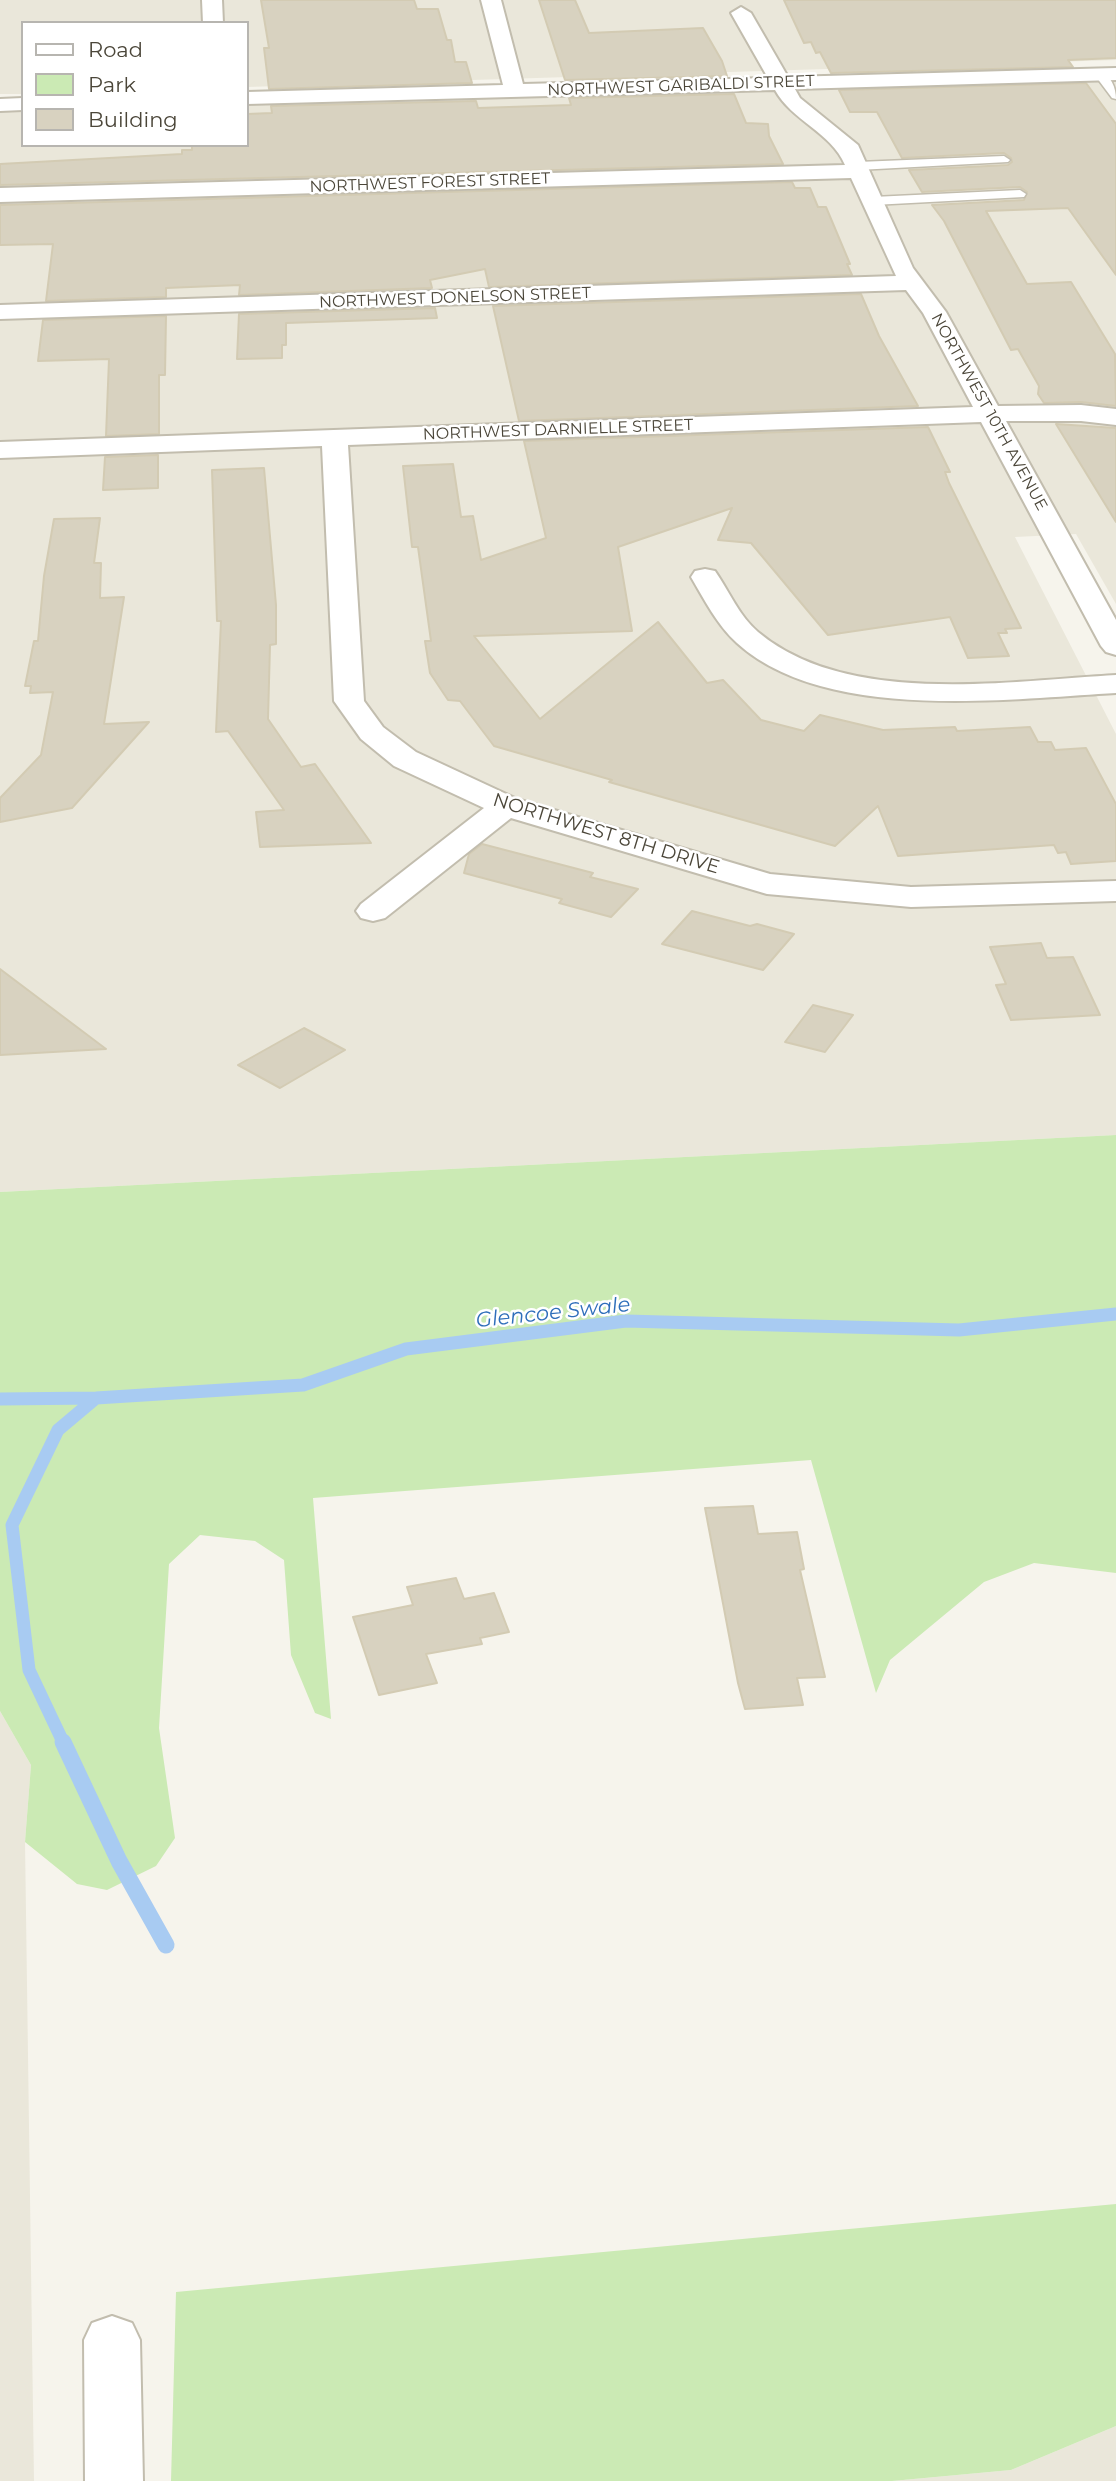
<!DOCTYPE html>
<style>
body{margin:0}
#map{position:relative;width:1116px;height:2481px;overflow:hidden;background:#f6f4ec;font-family:Montserrat,sans-serif}
canvas{display:block}
.legend{position:absolute;left:21px;top:21px;width:228px;height:126px;box-sizing:border-box;background:#fff;border:2px solid #b7b5b0;margin:0;padding:9px 12px;list-style:none;font-size:21px;color:#4b4639}
.legend li{display:flex;align-items:center;gap:14px;height:35px}
.legend b{width:35px;border:2px solid #b7b5b0}
</style>
<div id="map">
<canvas width="1116" height="2481"></canvas>
<ul class="legend">
<li><b style="height:9px;background:#fff"></b>Road</li>
<li><b style="height:19px;background:#cbeab4"></b>Park</li>
<li><b style="height:19px;background:#d8d2c0"></b>Building</li>
</ul>
</div>
<script>
const ctx = document.querySelector('canvas').getContext('2d');
ctx.lineJoin = 'round';
function paint(path, color) { ctx.fillStyle = color; ctx.fill(path, 'evenodd'); }
function stroke(path, color, width, dash) { ctx.strokeStyle = color; ctx.lineWidth = width; ctx.lineCap = dash ? 'butt' : 'round'; ctx.setLineDash(dash || []); ctx.stroke(path); }
function label(font, color, halo, rows, align = 'center') {
  ctx.font = font + ' Montserrat,sans-serif'; ctx.lineWidth = 5; ctx.setLineDash([]); ctx.textBaseline = 'middle'; ctx.strokeStyle = halo; ctx.fillStyle = color; for (const [text, x, y, turn = 0] of rows) {
    ctx.save(); ctx.translate(x, y); ctx.rotate((+turn || 0) * Math.PI / 180); ctx.textAlign = isNaN(turn) ? turn : align; if (halo) ctx.strokeText(text, 0, 0); ctx.fillText(text, 0, 0); ctx.restore();
  }
}
const residential = new Path2D(`
 M0,0H1116V60L247,87V23H23V94H0Z
 M1116,78V604L1076,534L1015,537L1116,734V1135L0,1192V111L23,110V145H247V103Z
 M0,1711L31,1765L25,1842L34,2481H0Z
 M1116,2426V2481H892L1011,2470Z`);
const green = new Path2D(`
 M1116,1135V1573L1034,1563L984,1582L890,1660L876,1693L811,1460L313,1498L331,1719L315,1713L291,1655L284,1560L255,1541L200,1535L169,1564L159,1728L175,1838L156,1866L107,1890L77,1884L25,1842L31,1765L0,1711V1192Z
 M1116,2204V2426L1011,2470L892,2481H171L176,2292Z`);
const streamFar1 = new Path2D(`
 M0,1399L96,1398L303,1385L406,1349L626,1321L959,1330L1116,1314
 M64,1744L29,1670L12,1525L58,1430L96,1398`);
const stream = new Path2D(`
 M63,1742L119,1861L166,1945`);
const building = new Path2D(`
 M261,0H414L417,9H438L447,40H451L455,62H466L472,83L269,89L264,48H269Z
 M539,0H575L589,33L703,28L722,61L727,76L565,80Z
 M784,0H1116V58L1068,60L1073,67L831,73L820,52L816,53L811,42L804,43Z
 M1086,83L1116,124V275L1068,208L986,211L1027,284L1071,282L1115,354L1116,406L1081,402L1044,403L1038,394L1039,386L1018,349L1011,350L944,221L932,205L1024,200L1027,192L1020,187L922,192L909,170L1008,165L1012,162L1011,158L1004,153L902,158L877,112H850L839,90Z
 M734,94L746,123L768,124L769,136L783,164L0,185V164L182,154V150H192V146L247,145V114L272,113L271,106L476,101L478,108L571,105L569,98Z
 M792,182L795,188H810L818,207H826L850,264H847L852,275L489,287L485,269L430,280L432,288L239,295L240,285L166,288V297L46,301L53,244L0,245V205Z
 M861,294L879,336L918,406L519,421L493,306Z
 M435,308L437,318L286,323V345H282V358L237,359L239,314Z
 M166,316L165,375H159V434L106,436L109,359L38,361L43,320Z
 M1056,424L1116,428V522Z
 M928,427L950,472H945L949,483L1021,628L1005,629L1007,633H998L1009,656L968,658L950,617L828,635L751,543L718,540L732,508L618,547L632,631L474,636L540,719L658,622L707,683L723,680L761,720L804,731L820,715L883,730L955,727L957,731L1030,727L1038,742H1051L1055,750L1086,748L1116,804V861L1071,864L1066,852L1058,853L1054,845L898,856L878,806L835,846L609,782L612,780L494,746L460,701L448,700L430,673L425,641H431L418,547H412L403,466L453,464L461,517L473,516L481,560L546,538L524,441Z
 M158,455V488L103,490L105,457Z
 M264,468L276,605V644L270,645L268,719L301,767L315,764L371,843L260,847L256,812L284,810L228,731L216,732L221,621H217L212,470Z
 M100,518L94,563H101L100,598L124,597L104,724L149,722L72,808L0,822V798L41,755L53,692L30,693L31,686H25L34,641H38L44,576L54,519Z
 M482,844L593,873L590,877L638,889L611,917L559,903L562,899L464,873L469,854Z
 M692,911L750,926L757,924L794,934L763,970L662,944Z
 M1041,943L1047,958L1073,957L1100,1015L1011,1020L996,985L1006,984L990,947Z
 M0,969L106,1049L0,1055Z
 M813,1005L853,1015L825,1052L785,1042Z
 M304,1028L345,1050L280,1088L238,1065Z
 M753,1506L758,1534L797,1532L804,1569L800,1570L825,1677L797,1678L803,1705L745,1709L738,1683L705,1508Z
 M456,1578L464,1599L494,1593L509,1632L480,1638L482,1644L426,1654L437,1683L379,1695L353,1617L413,1605L407,1587Z`);
const service = new Path2D(`
 M1100,71C1111,75 1116,88 1116,99L1112,98L1094,74Z
 M1004,156L1010,160L1008,162L858,170L852,166L858,162Z
 M1020,190L1026,194L1024,197L873,205L867,201L873,197Z`);
const minor = new Path2D(`
 M202,0H222L223,23H203Z
 M481,0H501L523,84L768,78L731,13L741,7L751,13L788,77L1116,68V80L795,89L800,98L858,145L913,268L946,312L998,406L1081,405L1116,409V425L1081,421H1006L1116,620V655L1106,652L1101,646L981,422L348,445L364,701L383,727L416,752L517,799L770,874L911,887L1116,881V901L911,907L767,894L511,818L385,918L373,921L361,918L356,911L361,904L484,808L394,766L361,739L334,701L322,446L0,458V442L973,407L923,313L906,290L0,319V305L896,276L851,178L0,202V188L845,165C831,132 792,121 775,90L247,104V92L503,85Z
 M23,98V110L0,111V99Z
 M705,569L715,571C729,591 739,616 758,632C847,707 1008,681 1116,675V693C1006,699 825,723 737,643C717,625 704,599 691,577L695,571Z
 M112,2316L132,2323L140,2340L143,2481H85L84,2340L92,2323Z`);
const farStreetnames = [
 ["NORTHWEST GARIBALDI STREET",681,86,-2],
 ["NORTHWEST FOREST STREET",430,183,-2],
 ["NORTHWEST DONELSON STREET",455,298,-2],
 ["NORTHWEST 10TH AVENUE",989,412,61],
 ["NORTHWEST DARNIELLE STREET",558,430,-2]
];
const streetNames = [
 ["NORTHWEST 8TH DRIVE",606,834,17]
];
const waterNames = [
 ["Glencoe Swale",553,1313,-6]
];
paint(residential, '#eae7da');
paint(green, '#cbeab4');
stroke(streamFar1, '#a8cbf2', 13);
stroke(stream, '#a8cbf2', 17);
paint(building, '#d8d2c0');
stroke(building, '#d3cbb3', 2);
stroke(service, '#c2bdae', 3);
stroke(minor, '#c2bdae', 4);
paint(service, '#fff');
paint(minor, '#fff');
label('16px', '#4b4639', '#fff', farStreetnames);
label('19px', '#4b4639', '#fff', streetNames);
label('italic 21px', '#2e6eba', '#fff', waterNames);
</script>
